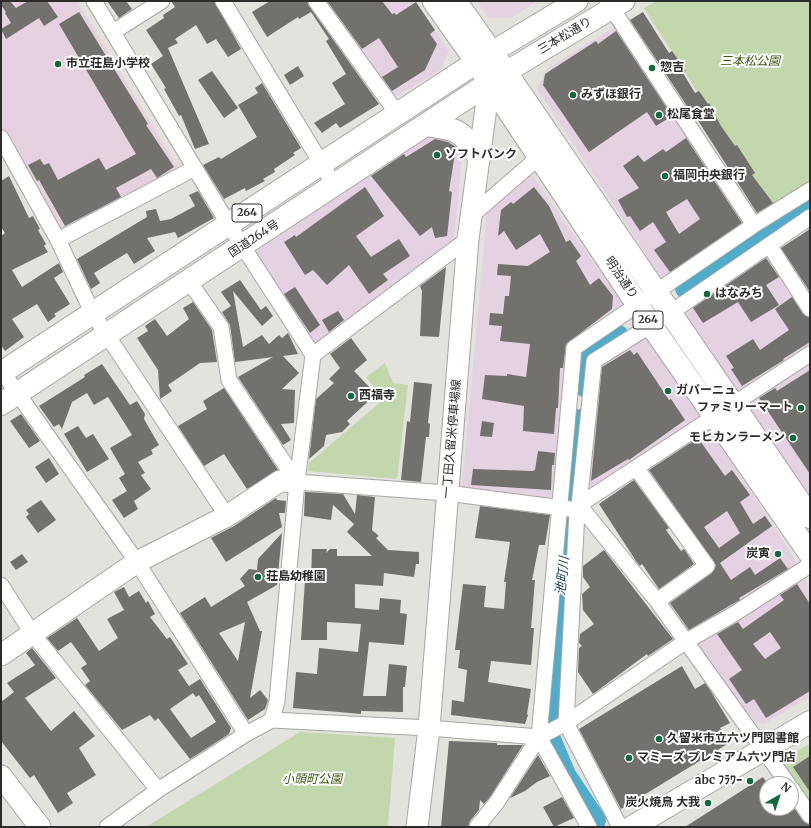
<!DOCTYPE html>
<meta charset="utf-8">
<style>
body{margin:0}
#map{position:relative;width:811px;height:828px;overflow:hidden;background:#e3e2dd;font-family:Merriweather,serif}
canvas{display:block}
.frame{position:absolute;inset:0;border:2px solid #2c2c2a;pointer-events:none}
.north{position:absolute;left:759px;top:776px;width:40px;height:40px;box-sizing:border-box;background:#fff;border:1px solid #ababaa;border-radius:50%;rotate:39deg;font-size:11px;font-weight:700;line-height:16px;text-align:center;color:#2c2c2a}
.north::after{content:'';display:block;margin:auto;width:14px;height:18px;background:#106a3d;clip-path:polygon(50% 0,100% 100%,50% 72%,0 100%)}
</style>
<div id="map">
<canvas width="811" height="828"></canvas>
<div class="frame"></div>
<div class="north">N</div>
</div>
<script>
const ctx = document.querySelector('canvas').getContext('2d');
ctx.lineJoin = 'round';
function paint(path, color) { ctx.fillStyle = color; ctx.fill(path, 'evenodd'); }
function stroke(path, color, width, dash) { ctx.strokeStyle = color; ctx.lineWidth = width; ctx.lineCap = dash ? 'butt' : 'round'; ctx.setLineDash(dash || []); ctx.stroke(path); }
function label(font, color, halo, rows, align = 'center') {
  ctx.font = font + ' Merriweather,"Noto Sans JP",serif'; ctx.lineWidth = 4; ctx.setLineDash([]); ctx.textBaseline = 'middle'; ctx.strokeStyle = halo; ctx.fillStyle = color; for (const [text, x, y, turn = 0] of rows) {
    ctx.save(); ctx.translate(x, y); ctx.rotate((+turn || 0) * Math.PI / 180); ctx.textAlign = isNaN(turn) ? turn : align; if (halo) ctx.strokeText(text, 0, 0); ctx.fillText(text, 0, 0); ctx.restore();
  }
}
const commercial = new Path2D(`
 M323,1H415L449,51L440,70L392,99Z
 M477,1H537L511,18H488Z
 M618,25L749,223L664,281L537,89L548,68Z
 M430,130L463,147L454,240L313,346L250,250Z
 M532,175L624,306L569,346L553,499L462,488L487,212Z
 M769,251L810,315V344L737,394L682,310Z
 M647,335L703,417L586,496L599,365Z
 M810,358V501L746,402Z
 M709,425L799,566L684,636L662,601L710,566L642,469Z
 M802,575L810,588V697L764,724L755,722L695,644Z`);
const education = new Path2D(`
 M1,1H77L180,171L59,233L1,128Z`);
const green = new Path2D(`
 M657,1H810V211L785,229L644,8Z
 M385,363L393,383L408,385L397,479L308,471L309,463L384,399L366,377Z
 M300,732L395,738L388,827H146Z
 M810,744V806L778,760Z`);
const river = new Path2D(`
 M686,288L810,202
 M585,386L589,356L618,336
 M581,420L567,535L547,732L565,775L595,820`);
const building = new Path2D(`
 M1,1H10L16,8L28,1H47L58,17L44,26L39,18L6,39L1,29L11,23L5,13L6,12L1,5Z
 M107,1H126L132,9L119,18Z
 M171,1H214L241,49L228,57L216,39L207,44L196,25L175,39L178,43L168,48L209,144L195,149L181,115L179,116L164,89L166,88L151,64L163,56L146,30L164,18L163,15L175,7Z
 M270,1H307L309,6L379,104L340,128L336,123L322,133L314,123L345,104L332,83L346,74L326,41L329,39L311,12L299,19L298,17L267,37L252,12Z
 M327,1H382L392,14L395,13L396,15L416,2L435,30L430,34L437,44L425,70L392,91L382,77L398,67L379,38L362,49Z
 M79,12L148,124L146,125L174,167L157,178L151,169L116,188L121,197L65,226L39,180L37,181L28,165L40,159L44,165L49,163L58,180L99,158L106,170L136,154L59,24Z
 M643,12L669,53L672,51L686,71L683,73L695,93L699,91L708,104L709,103L721,126L735,146L737,145L755,173L752,175L773,203L757,213L690,108L689,109L630,20Z
 M616,31L672,116L656,126L647,112L589,152L543,85L545,74L596,41L598,44Z
 M298,66L304,76L290,85L284,75Z
 M212,71L238,108L224,118L198,80Z
 M262,83L301,148L293,153L295,155L274,169L275,172L263,179L265,181L246,191L245,188L224,199L203,165L219,157L221,159L257,137L238,105L258,93L255,88Z
 M686,138L742,223L670,272L654,250L666,242L653,222L640,231L630,216L627,217L618,200L639,188L623,166L638,155L644,162L663,149L666,152ZM687,199L700,219L679,234L666,212Z
 M435,139L448,142L456,147L449,191L452,192L447,236L435,238L432,227L420,236L371,176L404,154L406,157Z
 M9,176L29,218L33,216L40,229L38,230L46,244L44,246L48,252L12,270L22,287L59,263L63,272L54,278L70,304L54,314L56,316L48,322L37,304L12,319L24,337L5,351L1,345V236L5,233L1,227V181Z
 M365,187L384,216L356,236L371,257L399,239L410,256L383,274L388,280L369,294L349,265L327,285L313,270L305,275L284,242L295,235L296,237Z
 M534,187L549,206L566,242L570,240L581,256L576,261L590,285L599,278L613,296L612,309L566,344L563,368H560L558,408H556L554,434L523,431L524,406L482,399L485,375L507,376V374L526,377L530,344L500,341L502,326L489,325L490,313L503,314L505,296H509L511,276L497,275L498,264L528,266L550,252L540,234L516,250L504,231L498,236L501,210L511,202L513,204Z
 M198,191L214,218L178,238L175,232L147,238L155,251L134,264L127,253L94,273L100,283L91,289L77,259L147,217L146,211L156,209L160,221L171,219L195,206L189,195Z
 M810,229V292L781,248Z
 M766,258L779,277L766,285L779,305L751,322L738,302L703,323L693,308Z
 M446,267L439,337L420,336L422,291L420,286Z
 M240,280L261,310L266,306L273,316L262,326L233,291L243,347L262,335L269,344L279,335L282,338L288,333L298,354L283,356L299,373L282,389L295,390L294,423L281,424L291,440L283,445L238,377L273,357L235,362L230,325L222,312L231,306L221,292Z
 M295,287L320,325L310,333L284,294Z
 M792,297L803,314L810,318V342L783,359L784,360L742,386L731,369L734,368L726,356L753,339L760,350L789,330L775,309Z
 M193,302L212,330L217,362L200,363L168,385L172,391L160,399L158,370L137,338L148,331L145,326L155,319L167,336L189,319L183,308Z
 M338,311L344,320L329,332L322,320Z
 M351,338L367,360L354,371L376,394L347,421L350,424L342,432L326,435L324,446L309,459L316,399L334,383L329,379L340,368L330,354Z
 M630,350L634,355L637,352L669,400L671,399L685,420L629,460L628,459L591,481L602,367Z
 M102,364L130,405L137,401L145,414L144,419L159,445L151,450L153,454L138,462L145,473L141,475L151,489L134,501L138,509L124,518L112,500L127,491L119,478L125,474L110,448L132,435L108,397L94,405L87,393L72,402L62,429L59,424L54,427L39,406L85,377L84,375Z
 M810,370V474L759,398L775,388L777,391Z
 M414,382L432,384L428,423L430,424L429,437H426L421,482L401,480L407,421L410,422Z
 M224,388L278,470L247,489L224,454L204,466L178,426L207,409L203,401Z
 M21,414L40,441L29,448L10,421Z
 M482,421L494,423L492,437L480,436Z
 M78,426L86,438L93,434L109,459L87,472L64,434Z
 M698,438L725,476L732,470L750,495L740,502L753,524L765,516L772,526L720,563L731,580L750,567L755,575L780,558L788,569L739,598L740,600L729,606L689,630L670,603L712,573L716,565L649,470ZM727,511L740,533L719,548L704,527Z
 M538,451L555,453L554,465H552L551,490L471,485L473,469L533,471L535,470Z
 M49,458L59,474L46,483L35,467Z
 M634,480L669,528L666,530L681,551L684,549L694,564L659,589L642,564L640,566L636,561L599,504Z
 M305,492L343,494L355,514L357,495L375,497L372,530L379,536L376,538L388,550L419,552V564H416L414,577L384,573L383,586L355,584V608L379,610L380,598L401,600L400,613L407,614L404,645L369,642L363,696H386L389,664L407,666L405,687H403V712L361,711V714L293,708L296,672L317,674L319,648L358,652L361,624L327,622V640H301L305,580H311L312,549H327L326,553L330,549H337V556H372L347,532L354,524L333,505L331,520L304,516Z
 M276,498L277,500L286,501L285,513H279L282,527L226,562L211,538L234,526Z
 M41,500L56,520L38,533L26,517L29,514L26,510Z
 M480,506L550,515L545,545H539L532,580H535L531,628H534L531,665L491,661L488,682L531,689L527,714L528,715L525,724L451,715L452,700L464,702L467,670L458,668L460,650H455L463,584L486,586L484,607L504,609L506,582H504L510,542L475,538Z
 M282,533L277,585L247,602L260,631H262L250,698L260,690L268,700L265,709L248,720L180,613L205,597L211,607L245,586L240,579L249,569L257,570L258,559ZM245,622L238,661L219,633Z
 M604,550L673,639L648,656L647,654L593,694L578,672L579,648L582,646L579,643L580,634L594,624L583,610L582,594L590,587L583,577V566Z
 M22,554L28,562L16,570L10,562Z
 M797,584L810,604V691L766,718L754,699L746,704L729,679L742,670L717,634L738,622L743,629L784,600L780,595ZM770,632L781,648L765,659L753,644Z
 M124,587L129,597L139,591L146,603L148,601L155,614L150,617L167,639L170,637L188,664L178,670L191,689L189,686L200,679L231,728L229,734L190,759L158,718L155,721L150,715L122,730L85,685L90,681L81,668L87,664L71,642L58,651L47,638L77,618L99,651L118,638L107,619L124,610L114,592ZM193,693L196,697L199,695L216,722L191,738L170,709Z
 M32,648L56,678L25,698L51,731L74,711L95,736L79,748L96,775L67,793L73,803L58,813L34,775L30,778L1,741V702L14,692L7,683L35,665L26,653Z
 M682,666L695,689L705,683L710,690L730,723L720,728L729,743L621,809L579,729Z
 M449,741L497,743V745H523L490,797L484,804L480,800L479,810L470,821L468,827H441Z
 M538,755L550,776L537,782L525,791L510,798Z
 M810,756V792L793,767Z
 M763,777L767,783V808H783L787,814L795,809L803,821L810,825V827H685Z
 M562,797L574,818L554,827L543,807Z`);
const street = new Path2D(`
 M94,1L229,225L313,355L297,482L277,701L272,720
 M223,1L335,186
 M316,1L397,113
 M607,1L754,225
 M113,32L162,1
 M1,138L58,240L93,314L227,516
 M471,216L539,157
 M58,240L195,168
 M769,245L810,309
 M189,281L221,327L229,380L297,482
 M313,355L468,239
 M1,370L137,562L246,734
 M637,469L707,566L657,601
 M297,482L447,493L570,509
 M579,505L657,601L788,784
 M579,505L810,354
 M1,585L32,633L158,790
 M539,737L589,827
 M791,788L810,816
 M107,827L158,790L246,734L272,720L429,728L539,737L566,723L685,642L734,614L810,565
 M477,827L497,802L539,737L574,348L754,225L810,190
 M620,827L566,723L577,511L579,505L594,361L670,313L810,217`);
const secondary = new Path2D(`
 M433,1L476,62
 M456,1L492,52
 M492,52L577,1
 M506,72L624,1
 M1,655L137,562L227,516L280,481L297,482
 M1,776L40,827
 M417,827L429,728L468,239L491,71`);
const highway = new Path2D(`
 M482,71L651,325L810,554
 M427,125C458,129 463,131 479,158
 M1,373L492,52L810,517
 M1,404L506,72
 M632,827L810,722`);
const markers = [
 [58,64,4,"#106a3d"],
 [652,68,4,"#106a3d"],
 [573,95,4,"#106a3d"],
 [659,115,4,"#106a3d"],
 [437,155,4,"#106a3d"],
 [665,176,4,"#106a3d"],
 [707,294,4,"#106a3d"],
 [668,391,4,"#106a3d"],
 [351,396,4,"#106a3d"],
 [801,408,4,"#106a3d"],
 [793,438,4,"#106a3d"],
 [778,554,4,"#106a3d"],
 [258,577,4,"#106a3d"],
 [659,739,4,"#106a3d"],
 [629,758,4,"#106a3d"],
 [750,781,4,"#106a3d"],
 [708,803,4,"#106a3d"]
];
const shields = [
 [247,213,30],
 [648,320,30]
];
const shieldNames = [
 ["264",247,213],
 ["264",648,320]
];
const streetNames = [
 ["三本松通り",565,36,-31],
 ["国道264号",254,239,-33],
 ["明治通り",621,278,56],
 ["一丁田久留米停車場線",452,439,-85]
];
const parkNames = [
 ["三本松公園",750,62],
 ["小頭町公園",312,780]
];
const poiNames = [
 ["市立荘島小学校",66,64],
 ["惣吉",660,68],
 ["みずほ銀行",581,95],
 ["松尾食堂",667,115],
 ["ソフトバンク",445,155],
 ["福岡中央銀行",673,176],
 ["はなみち",715,294],
 ["ガバーニュ",676,391],
 ["西福寺",359,396],
 ["ファミリーマート",793,408,"right"],
 ["モヒカンラーメン",785,438,"right"],
 ["炭寅",770,554,"right"],
 ["荘島幼稚園",266,577],
 ["久留米市立六ツ門図書館",667,739],
 ["マミーズ プレミアム六ツ門店",637,758],
 ["abc ﾌﾗﾜｰ",742,781,"right"],
 ["炭火焼鳥 大我",700,803,"right"]
];
const waterNames = [
 ["池町川",563,576,-84]
];
paint(commercial, '#e4d1e1');
paint(education, '#e5d1e0');
paint(green, '#c2d8ac');
stroke(river, '#4faccb', 22);
paint(building, '#72716d');
stroke(street, '#a7a6a1', 17);
stroke(secondary, '#a7a6a1', 23);
stroke(highway, '#a7a6a1', 24);
stroke(street, '#fff', 15);
stroke(secondary, '#fff', 21);
stroke(highway, '#fff', 22);
for (const [x, y, r, color] of markers) { const dot = new Path2D(); dot.arc(x, y, r, 0, 2 * Math.PI); ctx.fillStyle = color; ctx.fill(dot); stroke(dot, '#fff', 1.5); }
for (const [x, y, w] of shields) { const box = new Path2D(); box.roundRect(x - w / 2, y - 9, w, 18, 3); ctx.fillStyle = '#fff'; ctx.fill(box); stroke(box, '#2c2c2a', 1); }
label('bold 11px', '#2c2c2a', null, shieldNames);
label('12px', '#2c2c2a', '#fff', streetNames);
label('italic 12px', '#365307', '#fff', parkNames);
label('bold 12px', '#2c2c2a', '#fff', poiNames, 'left');
label('italic 13px', '#133e4b', '#fff', waterNames);
</script>
